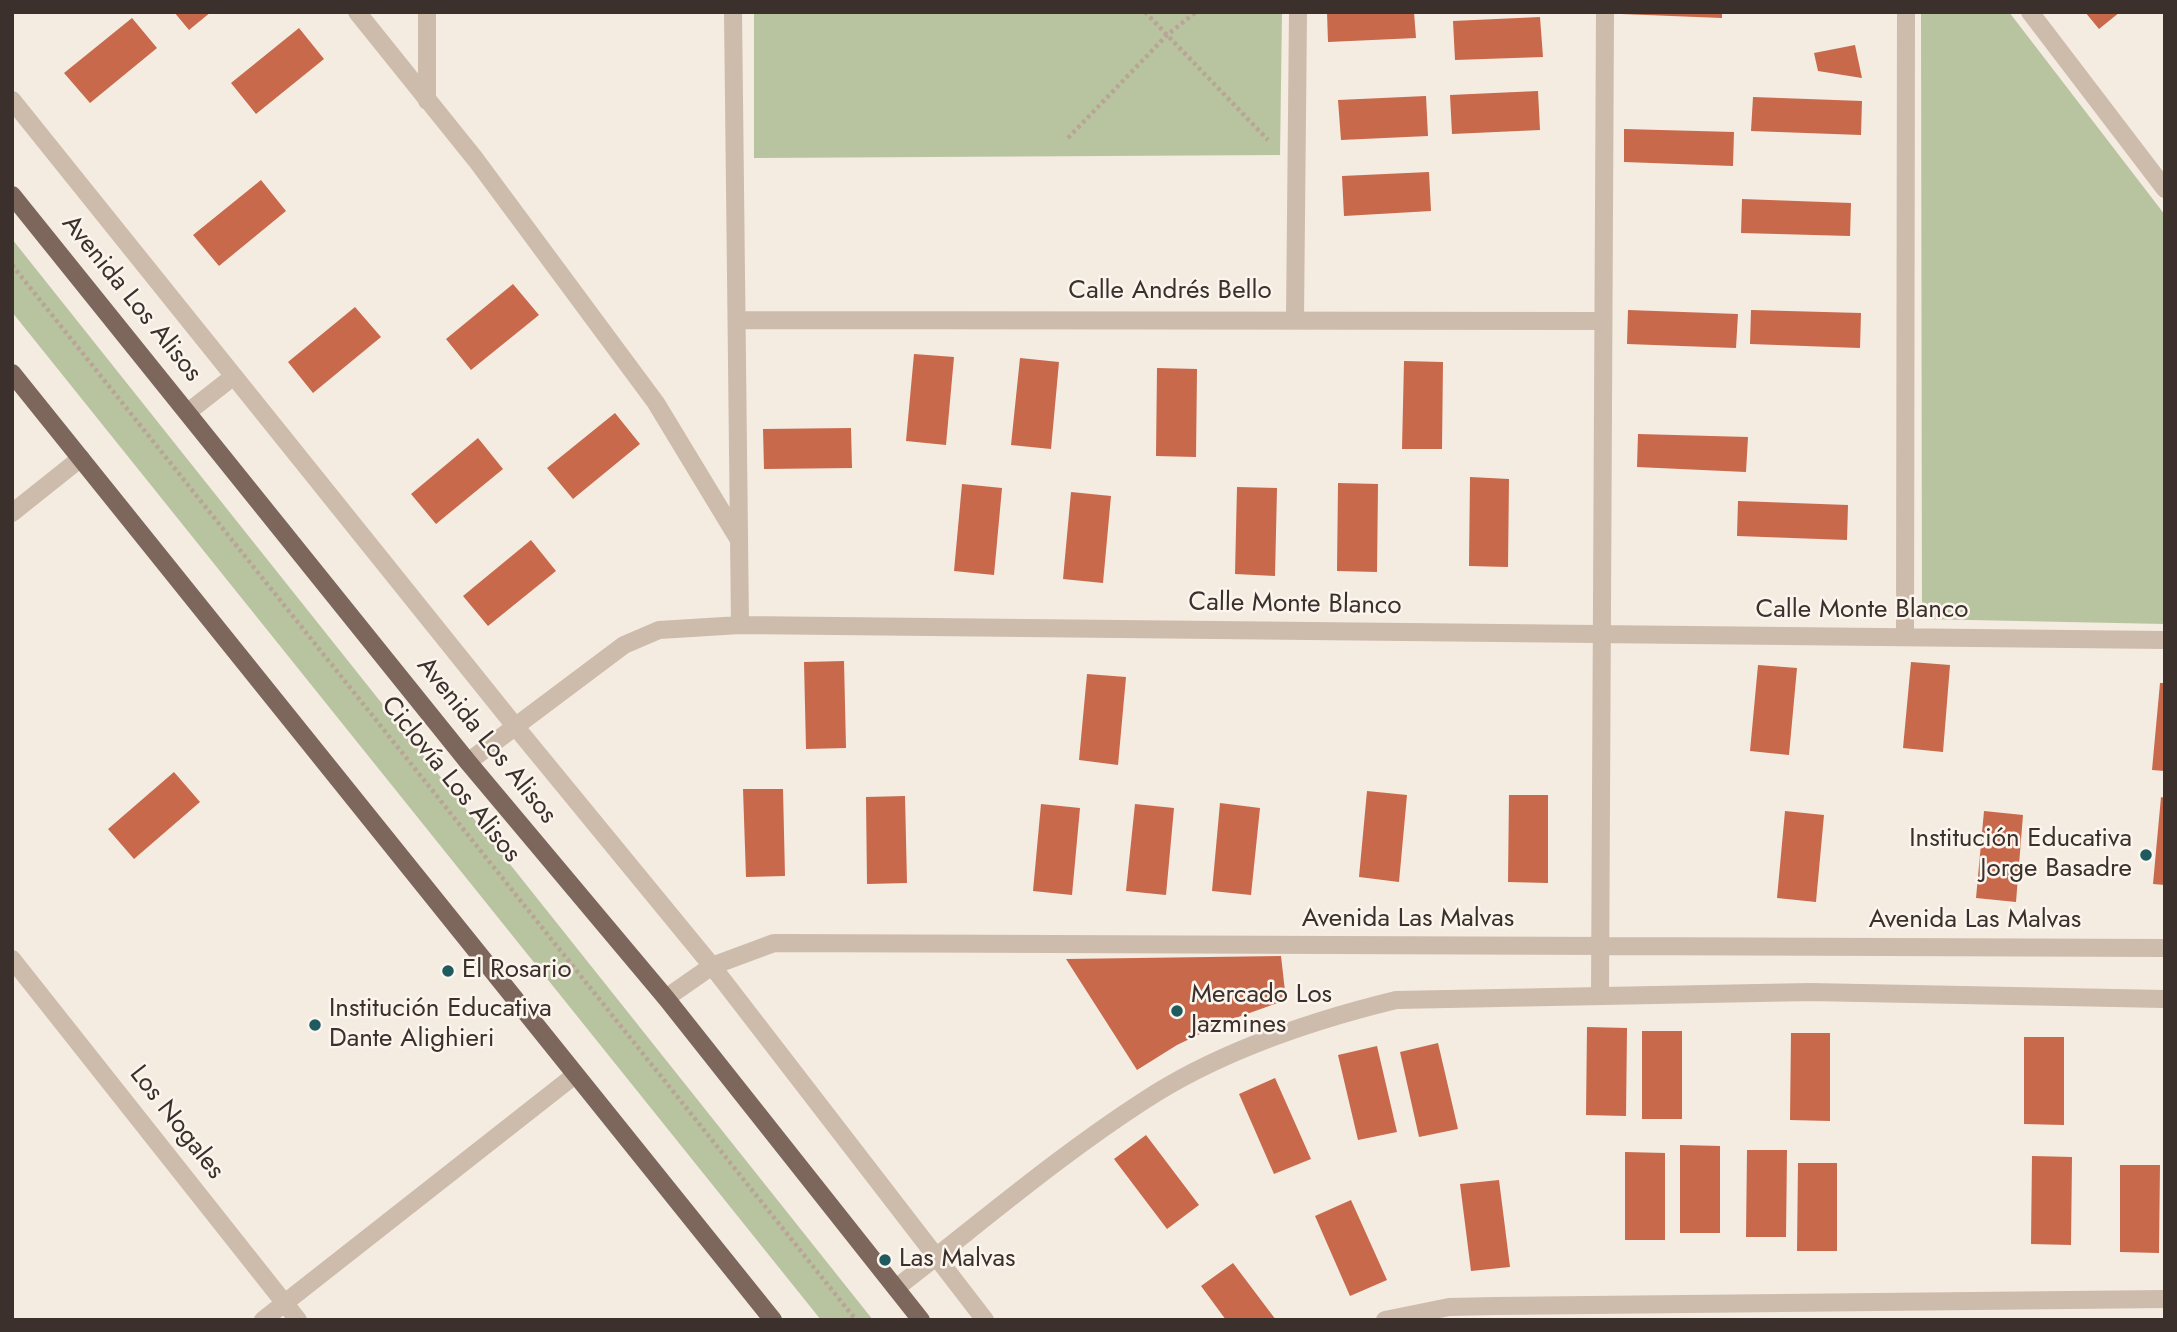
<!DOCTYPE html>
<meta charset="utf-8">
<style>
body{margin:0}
#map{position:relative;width:2177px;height:1332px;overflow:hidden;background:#f4ebe1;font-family:Jost,sans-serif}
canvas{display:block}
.frame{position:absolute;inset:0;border:14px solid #3b302b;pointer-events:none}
</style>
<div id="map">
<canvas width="2177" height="1332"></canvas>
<div class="frame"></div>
</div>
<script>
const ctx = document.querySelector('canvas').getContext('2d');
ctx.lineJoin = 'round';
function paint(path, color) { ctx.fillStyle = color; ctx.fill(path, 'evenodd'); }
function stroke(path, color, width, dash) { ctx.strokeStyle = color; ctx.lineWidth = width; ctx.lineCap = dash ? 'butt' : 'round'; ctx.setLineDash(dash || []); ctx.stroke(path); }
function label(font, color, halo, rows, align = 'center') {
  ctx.font = font + ' Jost,sans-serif'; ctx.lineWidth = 5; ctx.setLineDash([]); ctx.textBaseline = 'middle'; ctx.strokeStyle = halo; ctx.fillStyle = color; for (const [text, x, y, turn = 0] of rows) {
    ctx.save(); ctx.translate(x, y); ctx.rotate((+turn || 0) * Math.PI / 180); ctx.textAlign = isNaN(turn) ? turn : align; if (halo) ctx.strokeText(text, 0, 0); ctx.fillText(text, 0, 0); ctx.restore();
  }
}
const green = new Path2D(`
 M754,12H1282L1280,155L754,158Z
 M1921,12H2009L2165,215V624L1922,619Z
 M12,239L873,1320H821L12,312Z`);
const building = new Path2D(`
 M174,12H211L189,30Z
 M1327,12H1414L1416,38L1328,42Z
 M1621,12H1722V18L1621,14Z
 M2085,12H2120L2099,29Z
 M1540,17L1543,57L1455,60L1453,21Z
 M132,18L157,48L90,103L64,73Z
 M299,28L324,59L256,114L231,83Z
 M1855,45L1862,78L1818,71L1814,53Z
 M1538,91L1540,130L1452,134L1450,95Z
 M1426,96L1428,136L1341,140L1338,100Z
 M1753,97L1862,101L1861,135L1751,131Z
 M1624,129L1734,132L1733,166L1624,162Z
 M1429,172L1431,211L1344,216L1342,176Z
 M261,180L286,211L219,266L193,235Z
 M1742,199L1851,203L1850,236L1741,233Z
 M513,284L539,315L471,370L446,339Z
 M355,307L381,337L313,393L288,362Z
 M1628,310L1738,314L1736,348L1627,344Z
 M1751,310L1861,313L1860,348L1750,344Z
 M914,354L954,357L946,445L906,441Z
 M1020,358L1059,362L1051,449L1011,445Z
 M1404,361L1443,362L1442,449H1402Z
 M1157,368L1197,369L1196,457L1156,456Z
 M615,413L640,444L573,499L547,468Z
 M851,428L852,468L764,469L763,429Z
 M1638,434L1748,437L1746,472L1637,467Z
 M478,438L503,469L436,524L411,494Z
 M1470,477L1509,479L1508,567L1469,566Z
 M1338,483L1378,484L1377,572L1337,571Z
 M962,484L1002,488L994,575L954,571Z
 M1237,487L1277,488L1275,576L1235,574Z
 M1071,492L1111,496L1103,583L1063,579Z
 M1738,501L1848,505L1847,540L1737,536Z
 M531,540L556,571L488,626L463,596Z
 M844,661L846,748L806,749L804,662Z
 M1911,662L1950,665L1943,752L1903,748Z
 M1758,665L1797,668L1789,755L1750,751Z
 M1087,674L1126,677L1118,765L1079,760Z
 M2160,683H2165V771L2152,770Z
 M174,772L200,802L134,859L108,829Z
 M743,789H783L785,876L746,877Z
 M1367,791L1407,795L1399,882L1359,877Z
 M1509,795H1548V883L1508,882Z
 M905,796L907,883L867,884L866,797Z
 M2161,797L2165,798V885L2153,884Z
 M1220,803L1260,808L1251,895L1212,891Z
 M1041,804L1080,808L1072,895L1033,891Z
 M1135,804L1174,808L1166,895L1126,891Z
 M1785,811L1824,815L1816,902L1777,898Z
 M1984,811L2023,815L2016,902L1976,898Z
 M1281,956L1286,1000L1227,1021L1177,1045L1137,1070L1066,959Z
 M1587,1027L1627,1028L1626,1116L1586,1115Z
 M1642,1031H1682V1119H1642Z
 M1791,1033H1830V1121L1790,1120Z
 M2024,1037H2064V1125L2024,1124Z
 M1438,1043L1458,1129L1419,1137L1400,1052Z
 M1377,1046L1397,1132L1358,1140L1338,1055Z
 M1275,1078L1311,1159L1274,1174L1239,1094Z
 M1146,1135L1199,1205L1167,1229L1114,1159Z
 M1680,1145L1720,1146V1233H1680Z
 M1747,1150H1787L1786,1237H1746Z
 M1625,1152L1665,1153V1240H1625Z
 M2032,1156L2072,1157L2071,1245L2031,1244Z
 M1798,1163H1837V1251H1797Z
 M2120,1165H2160L2159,1253L2120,1252Z
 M1499,1180L1510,1267L1471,1271L1460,1184Z
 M1351,1200L1387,1280L1350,1296L1315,1216Z
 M1233,1263L1276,1320H1226L1201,1286Z`);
const path = new Path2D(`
 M1145,12L1268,140
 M1068,138L1167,35L1196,12
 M12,265L856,1320`);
const minor = new Path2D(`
 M357,12L476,160L656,403L739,540
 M427,12V101
 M733,12L740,625
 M2030,12L2165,189
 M12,100L515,726L712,966L985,1320
 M1295,318L1298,12
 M737,320L1603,321
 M188,412L234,376
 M12,513L81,458
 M1905,637L1906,12
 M468,762L624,645L659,630L740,625L2165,640
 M12,959L298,1320
 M1600,995L1605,12
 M666,998L712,966L774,943L2165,948
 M896,1288C978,1225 1058,1156 1145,1100C1220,1051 1310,1021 1396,1000L1810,992L2165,999
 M263,1320L575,1075
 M1385,1320L1449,1307L1495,1306L2165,1299`);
const major = new Path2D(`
 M12,195L468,762L666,998L921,1320
 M12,373L773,1320`);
const markers = [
 [2146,855,7,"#1f5a5e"],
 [448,971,7,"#1f5a5e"],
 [1177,1011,7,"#1f5a5e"],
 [315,1025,7,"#1f5a5e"],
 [885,1260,7,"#1f5a5e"]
];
const streetNames = [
 ["Calle Andrés Bello",1170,292],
 ["Avenida Los Alisos",131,299,51],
 ["Calle Monte Blanco",1295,605,1],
 ["Calle Monte Blanco",1862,611],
 ["Avenida Los Alisos",486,741,51],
 ["Ciclovía Los Alisos",450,780,51],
 ["Avenida Las Malvas",1408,920],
 ["Avenida Las Malvas",1975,921],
 ["Los Nogales",176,1123,52]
];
const poiNames = [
 ["Institución Educativa",2132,840,"right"],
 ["Jorge Basadre",2132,870,"right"],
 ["El Rosario",462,971],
 ["Mercado Los",1191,996],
 ["Jazmines",1191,1026],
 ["Institución Educativa",329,1010],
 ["Dante Alighieri",329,1040],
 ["Las Malvas",899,1260]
];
paint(green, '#b8c4a0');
paint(building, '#c8694b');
stroke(path, '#b9a596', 4.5, [3.5, 3.5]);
stroke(minor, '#cdbbac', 18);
stroke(major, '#7d675c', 18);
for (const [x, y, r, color] of markers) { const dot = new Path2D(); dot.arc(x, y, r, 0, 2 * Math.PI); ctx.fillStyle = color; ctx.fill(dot); stroke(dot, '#fbf5ee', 2.5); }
label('26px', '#3b302b', '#fbf5ee', streetNames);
label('26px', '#3b302b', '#fbf5ee', poiNames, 'left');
</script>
